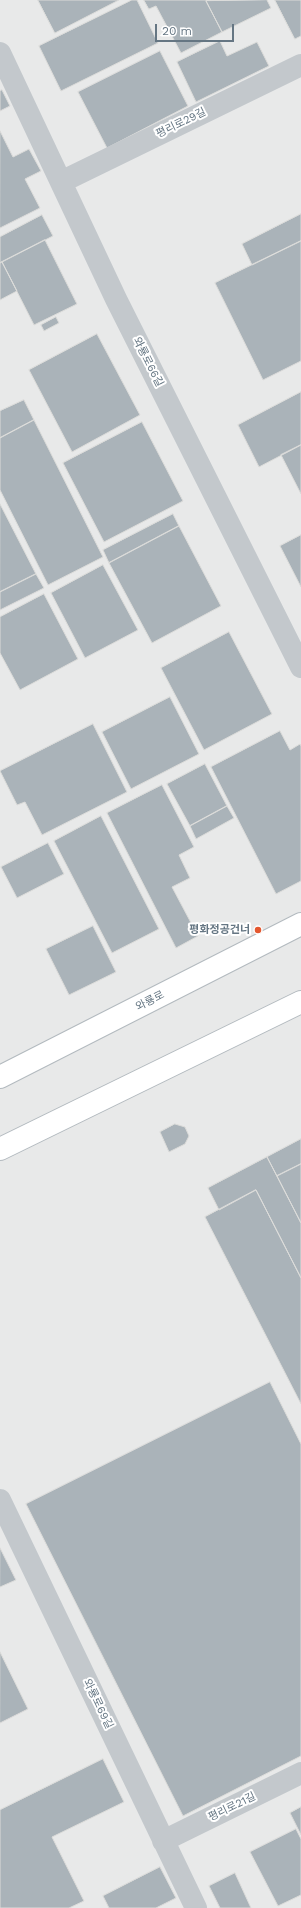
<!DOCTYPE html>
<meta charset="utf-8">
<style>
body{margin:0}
#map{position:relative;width:301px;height:1908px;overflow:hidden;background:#fafaf8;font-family:"Work Sans",sans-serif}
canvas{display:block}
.scale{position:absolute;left:155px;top:24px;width:79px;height:18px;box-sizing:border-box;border:2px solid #657683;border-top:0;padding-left:5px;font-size:12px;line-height:14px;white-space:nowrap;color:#657683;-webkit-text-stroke:3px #fff;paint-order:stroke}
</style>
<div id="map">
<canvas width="301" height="1908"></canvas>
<div class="scale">20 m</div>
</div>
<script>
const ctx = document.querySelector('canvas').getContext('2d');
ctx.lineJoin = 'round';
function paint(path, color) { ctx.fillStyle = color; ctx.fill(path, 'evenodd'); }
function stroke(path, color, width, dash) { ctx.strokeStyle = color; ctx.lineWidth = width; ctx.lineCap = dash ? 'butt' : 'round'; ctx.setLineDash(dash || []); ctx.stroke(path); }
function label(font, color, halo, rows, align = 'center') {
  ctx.font = font + ' "Work Sans","Noto Sans KR",sans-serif'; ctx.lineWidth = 4; ctx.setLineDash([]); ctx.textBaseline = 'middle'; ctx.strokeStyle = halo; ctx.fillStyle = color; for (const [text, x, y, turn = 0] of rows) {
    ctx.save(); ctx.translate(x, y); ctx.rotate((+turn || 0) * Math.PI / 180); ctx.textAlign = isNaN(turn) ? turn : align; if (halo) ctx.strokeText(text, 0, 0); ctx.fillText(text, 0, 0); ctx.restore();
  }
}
const built = new Path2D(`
 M0,0H301V1908H0Z`);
const building = new Path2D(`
 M38,0H119L55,33Z
 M132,0H137L158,43L61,91L39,46Z
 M144,0H207L206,1L222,32L181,53L156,6L149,9Z
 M267,0L271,8L222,32L206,1Z
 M275,0H301V36L295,39Z
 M220,41L227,56L257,42L269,66L196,102L177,62Z
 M160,51L188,106L107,148L78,92Z
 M2,90L10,106L0,111V91Z
 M0,131L13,157L29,149L41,171L25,179L40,208L0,228Z
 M301,214V241L252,265L242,244Z
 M42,215L53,236L0,263V237Z
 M45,240L77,304L34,325L2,262Z
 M301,241V361L263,380L215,283Z
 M2,262L17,291L0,300V263Z
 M56,317L59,323L44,331L41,325Z
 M97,334L140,415L72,452L29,370Z
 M301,392V445L259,467L238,425Z
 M24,400L34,420L0,438V411Z
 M34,420L103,557L48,585L0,490V438Z
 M142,422L183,501L104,542L63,463Z
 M301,445V494L281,455Z
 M0,504L36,574L0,592Z
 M173,514L179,526L109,563L103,550Z
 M179,526L221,606L152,643L109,563Z
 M301,535V587L280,546Z
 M103,565L138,630L85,658L51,593Z
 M36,574L44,588L0,610V592Z
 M44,594L78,659L20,690L0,653V617Z
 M229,632L272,714L204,750L161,668Z
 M170,697L199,754L131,789L102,732Z
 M93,724L127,792L42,835L25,802L17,805L0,771Z
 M280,731L290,750L300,744L301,746V881L276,894L211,767Z
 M205,764L227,806L190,826L167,784Z
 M162,785L194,847L179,855L190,878L172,887L198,936L176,948L107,813Z
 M227,806L234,818L196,839L190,826Z
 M101,816L159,929L112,953L54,841Z
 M48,843L64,874L17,898L1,867Z
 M93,926L116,972L69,995L46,949Z
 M175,1124L185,1127L189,1136L185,1144L169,1152L160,1132Z
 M301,1139V1164L277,1176L267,1157Z
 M267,1157L301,1223V1278L256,1190L219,1210L208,1188Z
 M301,1164V1223L277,1176Z
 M256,1190L301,1278V1404L205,1217Z
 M270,1382L301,1444V1756L183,1816L26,1504Z
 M0,1548L16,1580L0,1587Z
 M0,1652L28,1709L0,1723Z
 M103,1759L124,1802L52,1837L84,1901L69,1908H0V1810Z
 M301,1807V1835L290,1813Z
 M296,1829L301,1839V1895L278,1906L250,1852Z
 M160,1867L176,1898L156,1908H109L103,1896Z
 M235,1873L251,1908H220L209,1886Z`);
const street = new Path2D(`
 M0,53L116,299L301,667
 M61,182L301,65
 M0,1500L196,1908
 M163,1841L301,1773`);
const secondary = new Path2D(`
 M0,1077L301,924
 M0,1149L301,1002`);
const markers = [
 [258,930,4,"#e4572e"]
];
const streetNames = [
 ["평리로29길",181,123,-26],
 ["와룡로66길",148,362,63],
 ["와룡로",150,1001,-27],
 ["와룡로69길",98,1704,64],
 ["평리로21길",232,1807,-26]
];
const poiNames = [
 ["평화정공건너",250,930]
];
paint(built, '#e8e9e9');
paint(building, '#aab3b9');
stroke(building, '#dcdcda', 1);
stroke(secondary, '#b3babf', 24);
stroke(street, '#c3c8cc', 22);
stroke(secondary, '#fff', 22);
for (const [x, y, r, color] of markers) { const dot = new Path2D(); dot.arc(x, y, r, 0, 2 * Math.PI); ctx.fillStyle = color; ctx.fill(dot); stroke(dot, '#fff', 1.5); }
label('11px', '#657683', '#fff', streetNames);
label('bold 11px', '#657683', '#fff', poiNames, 'right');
</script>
